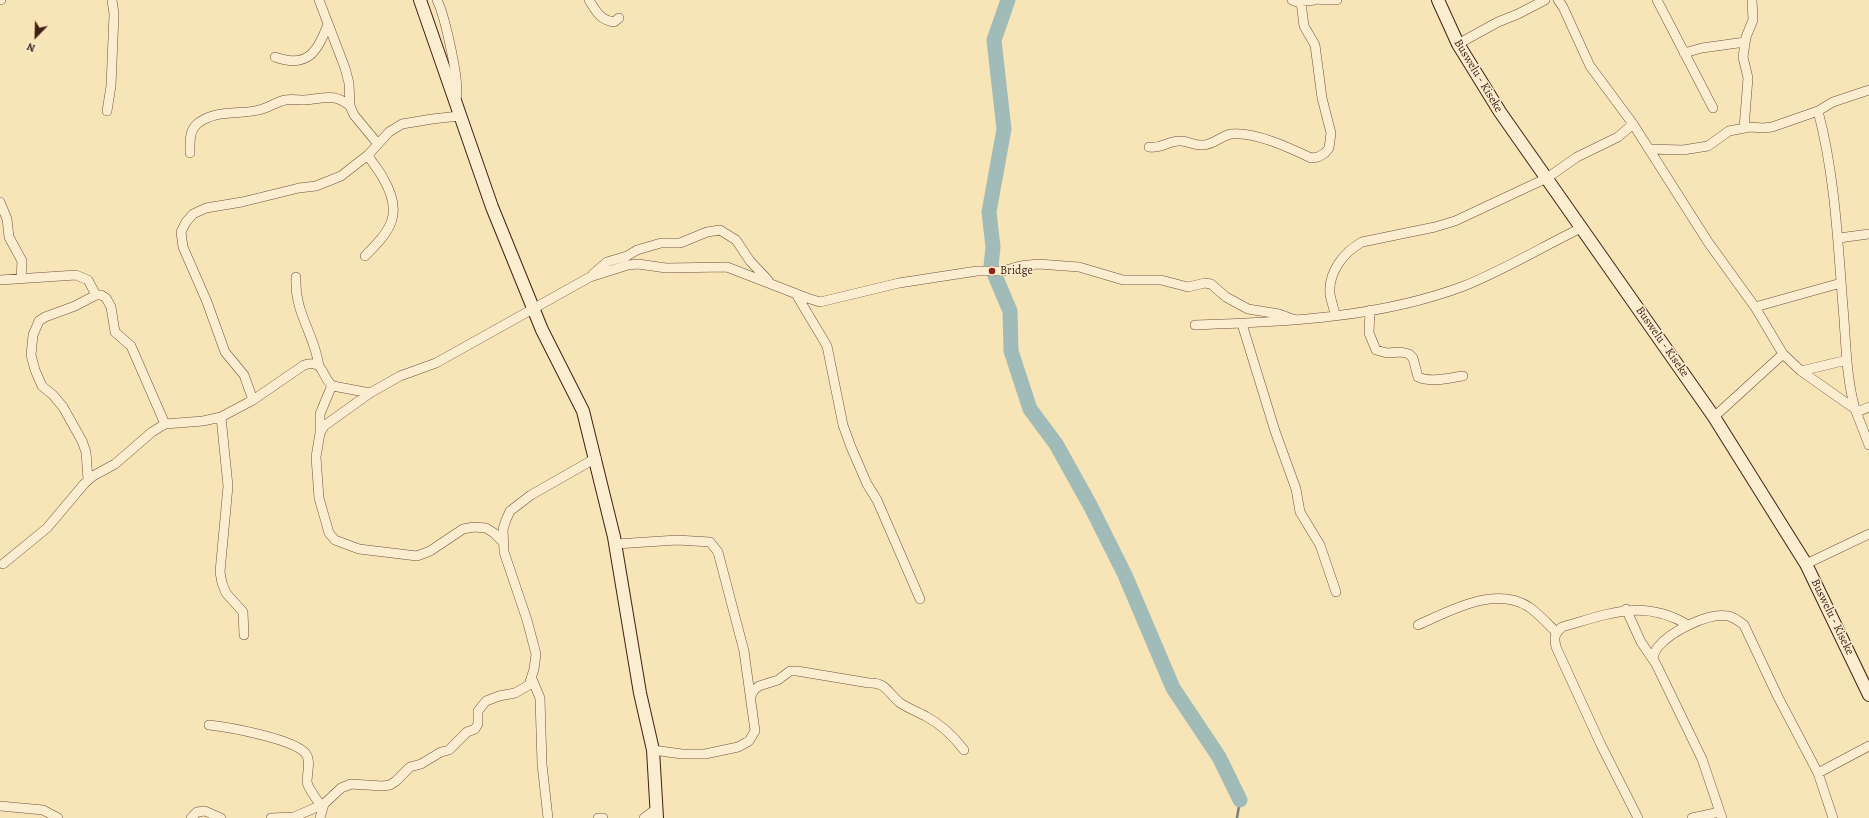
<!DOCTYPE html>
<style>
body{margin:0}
#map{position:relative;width:1869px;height:818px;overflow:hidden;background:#f7e4b7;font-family:Alegreya,serif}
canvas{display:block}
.north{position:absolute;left:16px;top:16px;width:40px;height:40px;-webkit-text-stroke:3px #faedd0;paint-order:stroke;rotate:203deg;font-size:11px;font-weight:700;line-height:16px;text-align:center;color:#422013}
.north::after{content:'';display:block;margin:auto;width:14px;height:18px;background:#422013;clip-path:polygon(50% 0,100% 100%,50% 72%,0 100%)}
</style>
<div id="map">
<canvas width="1869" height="818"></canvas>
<div class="north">N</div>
</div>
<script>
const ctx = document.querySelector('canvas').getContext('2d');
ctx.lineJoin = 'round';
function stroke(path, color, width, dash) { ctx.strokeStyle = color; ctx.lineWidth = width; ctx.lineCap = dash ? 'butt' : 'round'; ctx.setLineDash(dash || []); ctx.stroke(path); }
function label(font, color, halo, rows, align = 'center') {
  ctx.font = font + ' Alegreya,serif'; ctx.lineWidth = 3; ctx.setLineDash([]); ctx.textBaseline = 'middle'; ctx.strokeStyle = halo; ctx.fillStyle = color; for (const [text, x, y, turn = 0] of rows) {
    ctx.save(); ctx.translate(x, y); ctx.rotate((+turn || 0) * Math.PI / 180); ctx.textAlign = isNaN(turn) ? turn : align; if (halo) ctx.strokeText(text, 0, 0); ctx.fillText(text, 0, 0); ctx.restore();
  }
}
const stream = new Path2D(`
 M1237,818L1240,800`);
const river = new Path2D(`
 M1008,0L994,40L1004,129L989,212L993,247L991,266L1010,311L1011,351L1030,409L1056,444L1090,505L1125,575L1173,688L1219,757L1240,800`);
const street = new Path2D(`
 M0,0H1
 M319,0L345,68L349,83L350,106L354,115L378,144
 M437,0C444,14 463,91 455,101
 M589,0C596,11 600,20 614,22L619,18
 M1292,0L1297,2L1315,0
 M1321,0H1337
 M1558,0L1563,7L1590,66L1633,124L1708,242L1755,307L1783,354L1801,371L1855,409L1869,445
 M1657,0L1713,108
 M1458,44L1498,22L1518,14L1545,0
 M1684,53L1702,48L1745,42
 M275,57C308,69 318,51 328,24
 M107,111L111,86L114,14L112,0
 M1818,111C1836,179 1838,249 1844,319C1846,349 1847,380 1855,409
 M1744,128L1748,78L1743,57L1746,37L1753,20L1752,0
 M1149,147C1163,149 1167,141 1179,141C1187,140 1194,146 1203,145C1213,145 1221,136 1231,134C1254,131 1290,148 1311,158L1318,157L1325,153L1329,148L1331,133L1322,98L1315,45L1304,26L1301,2
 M1649,149L1683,150L1708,146L1729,131L1750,127L1763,128L1772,127L1818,111L1833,102L1869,90
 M190,153C190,143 189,131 197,124C215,109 240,115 259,110C268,108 276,102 285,100C291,99 298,100 304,100C324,99 333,92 350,106
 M0,202L7,219L9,237L22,261L21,278
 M1839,238L1869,234
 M365,256C391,230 404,214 383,178C379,170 372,163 368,155
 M593,274L607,262L627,256L637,250L661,243H680L707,232L720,230L736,240L750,261L768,280
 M296,277C294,313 314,332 319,366
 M0,280L76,275L88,280L96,295
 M796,294L827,346L843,425L851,447L867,484L877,500L920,599
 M1755,307L1841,283
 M1370,310L1369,333L1376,350L1387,353L1401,352L1409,354L1413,358L1418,377C1431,383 1448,378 1463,376
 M1335,315C1334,308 1331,301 1330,294C1328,272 1344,252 1362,242L1435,227L1455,221L1547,178L1577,157L1618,137L1633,124
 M1242,324L1275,431L1296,489L1300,512L1320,545L1336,592
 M1195,325C1285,322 1379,318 1464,286C1504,270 1542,247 1581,228
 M1801,371L1847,360
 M253,400L244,375L225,352L207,302L183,247L181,232L186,222L193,214L206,208L242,202L299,188L316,186L341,176L368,155L389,132L402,124L432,119L459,116
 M1857,412L1869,407
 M221,417L228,486L220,572L222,583L226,593L243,612L244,635
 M1714,417L1783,354
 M320,433V414L332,385
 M88,480L86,452L82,441L63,407L53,395L42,386L35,370L31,355L33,335L39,321L45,317L75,306L96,295H101L106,298L111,307L115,332L131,346L165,424
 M504,543L494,533L486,528L474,527L463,529L430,551L417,556L359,549L335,540L329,533L319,498L316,457L320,433L324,426L370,393L400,376L436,363L590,277L628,265L638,264L666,268L727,267L807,298L820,302L899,283L977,271H1003L1020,266L1038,264L1079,267L1123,280H1161L1188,287L1205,283L1211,284L1226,297L1248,309L1279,314L1295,320
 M616,544L677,540L710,542L718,552L744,651L755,731L749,741L738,747L705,754H682L653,750
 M3,564L47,528L84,484L93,476L115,464L152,432L165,424L203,421L221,417L253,400L304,365C326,359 320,377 333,386L370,393
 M1806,564L1869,534
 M1626,609L1641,642L1656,664L1702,759L1722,818
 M1418,625C1450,611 1495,585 1529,607C1539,614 1547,623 1556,632
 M1653,658C1654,655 1655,650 1658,647C1670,632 1708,612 1728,616C1734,617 1739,621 1744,625L1778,697L1818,773L1833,818
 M532,679L540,698L542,764L548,818
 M751,696L754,690L759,686L778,680L790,671H797L869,683C886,682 888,693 899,702C907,708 918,712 927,717C942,725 954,737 964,750
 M209,725C228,727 295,739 306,754C311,761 307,774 307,782C308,789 317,799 321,806
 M1818,773L1869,746
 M0,806L43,810L58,818
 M191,818L197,812L205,811L221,818
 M271,818L294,817L324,804
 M320,818L324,804L341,788L351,784L382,786L390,785L396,781L410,767L421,764L441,752L449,750L467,732L475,729L478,724V711L486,701L499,696L515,693L529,685L534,669L536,654L527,620L504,552L503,529L506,520L510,511L531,495L596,458
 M598,818H603
 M644,818L656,809
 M1638,818L1601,745L1556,647C1554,638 1554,634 1562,627C1608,614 1643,598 1688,625
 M1692,818L1720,812`);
const secondary = new Path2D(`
 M420,0L492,207L542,330L583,411L614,537L640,693L653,750L657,818
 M1438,0L1458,44L1500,112L1714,417L1806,564L1869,695`);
const markers = [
 [992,271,4,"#8f2418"]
];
const streetNames = [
 ["Buswelu - Kiseke",1478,76,59],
 ["Buswelu - Kiseke",1662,342,55],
 ["Buswelu - Kiseke",1832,617,64]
];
const poiNames = [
 ["Bridge",1000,271]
];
stroke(stream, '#7b7e76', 2.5);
stroke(river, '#a1bcb8', 15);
stroke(street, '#6f513c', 10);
stroke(secondary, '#422013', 14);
stroke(street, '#faedd0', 9);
stroke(secondary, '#faedd0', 12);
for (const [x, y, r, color] of markers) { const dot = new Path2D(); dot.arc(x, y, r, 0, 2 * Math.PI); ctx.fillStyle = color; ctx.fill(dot); stroke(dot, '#faedd0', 1.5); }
label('12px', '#422013', '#faedd0', streetNames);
label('12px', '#422013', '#faedd0', poiNames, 'left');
</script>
